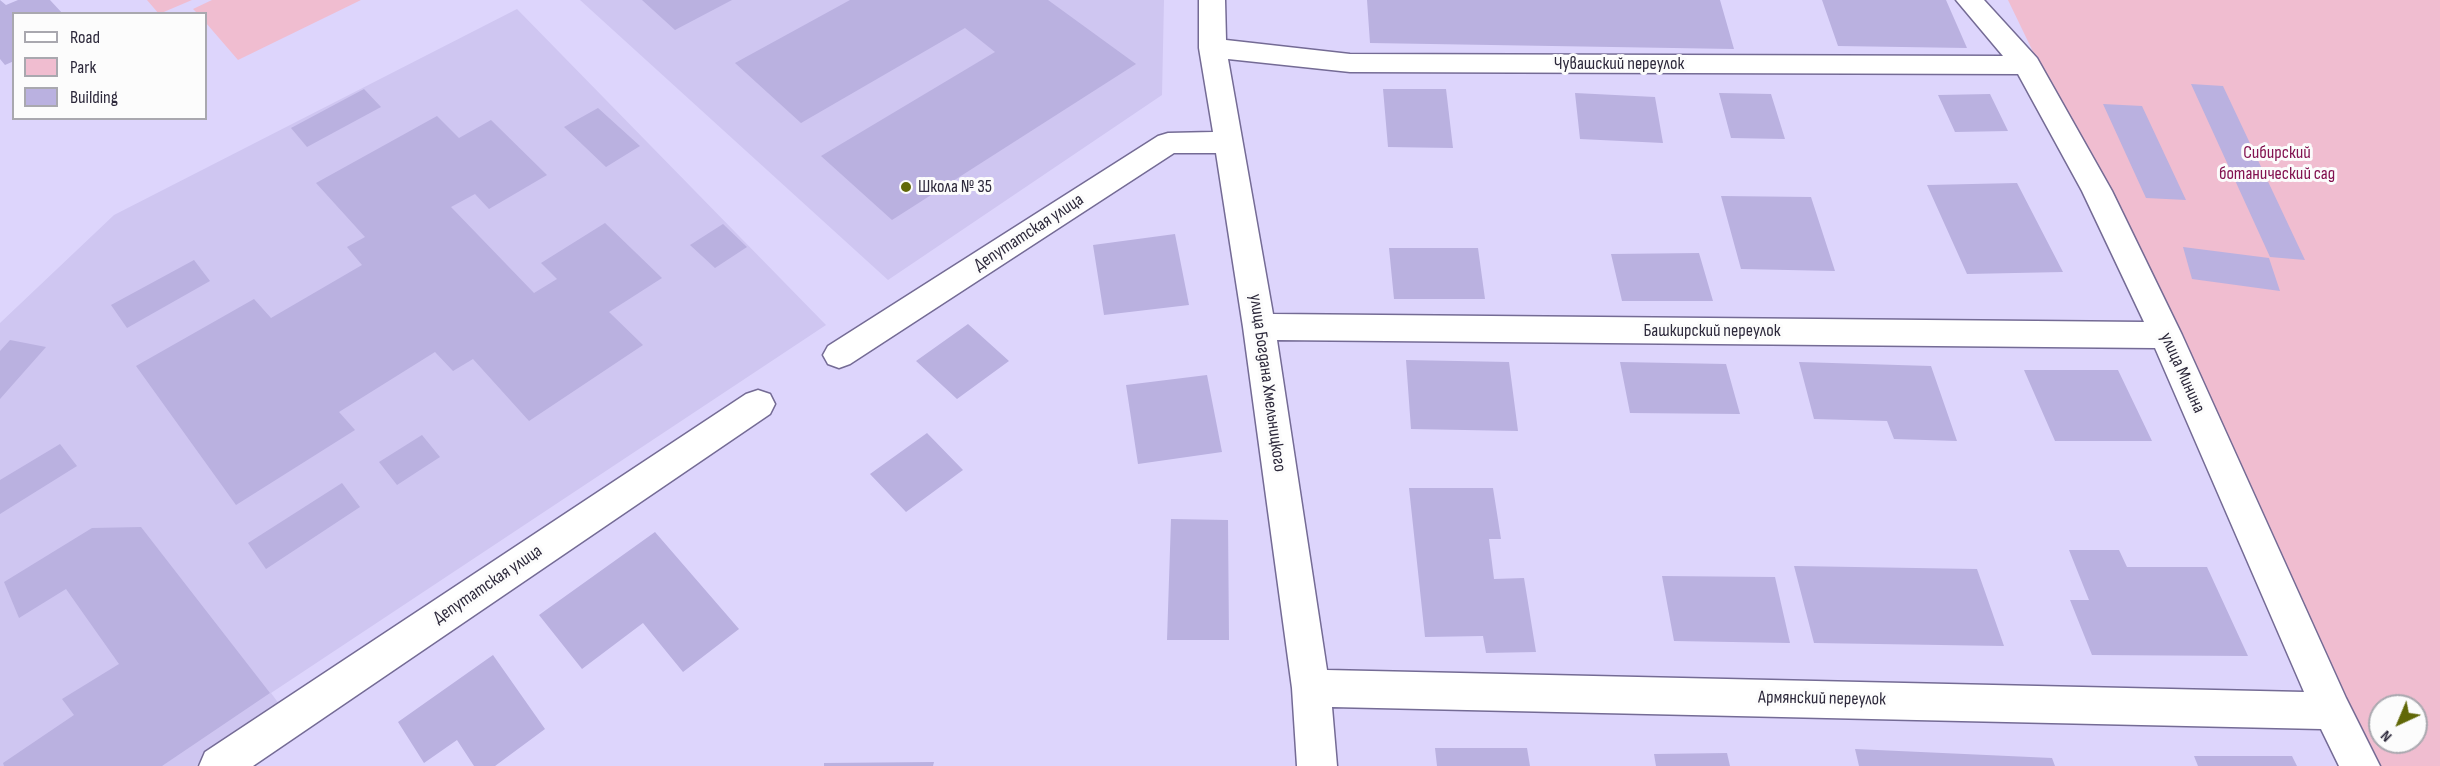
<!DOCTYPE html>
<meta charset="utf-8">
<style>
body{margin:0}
#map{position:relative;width:2440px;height:766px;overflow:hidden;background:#ddd5fc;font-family:"Sofia Sans Condensed",sans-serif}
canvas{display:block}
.legend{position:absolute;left:12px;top:12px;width:195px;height:108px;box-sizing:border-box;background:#fcfcfc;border:2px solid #a9a8af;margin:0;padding:8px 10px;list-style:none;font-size:18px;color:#2d293b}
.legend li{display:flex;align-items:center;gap:12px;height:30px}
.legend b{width:30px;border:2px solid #a9a8af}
.north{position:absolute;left:2368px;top:694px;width:60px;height:60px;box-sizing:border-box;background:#fcfcfc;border:2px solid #a9a8af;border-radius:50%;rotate:224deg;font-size:16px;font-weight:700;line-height:24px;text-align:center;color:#2d293b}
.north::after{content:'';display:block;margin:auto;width:21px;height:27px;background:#616808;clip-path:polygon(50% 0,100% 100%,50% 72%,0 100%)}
</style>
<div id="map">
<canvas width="2440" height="766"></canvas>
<ul class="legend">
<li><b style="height:8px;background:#fff"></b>Road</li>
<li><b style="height:16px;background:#f0bdd0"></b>Park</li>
<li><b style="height:16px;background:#bab1e0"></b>Building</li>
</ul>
<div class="north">N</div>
</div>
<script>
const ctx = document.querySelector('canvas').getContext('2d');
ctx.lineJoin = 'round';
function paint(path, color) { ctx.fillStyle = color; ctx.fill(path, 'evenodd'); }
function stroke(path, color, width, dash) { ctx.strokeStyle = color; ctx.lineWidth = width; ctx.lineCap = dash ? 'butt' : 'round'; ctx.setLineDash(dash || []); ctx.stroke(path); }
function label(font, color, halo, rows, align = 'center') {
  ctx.font = font + ' "Sofia Sans Condensed",sans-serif'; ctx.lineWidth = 6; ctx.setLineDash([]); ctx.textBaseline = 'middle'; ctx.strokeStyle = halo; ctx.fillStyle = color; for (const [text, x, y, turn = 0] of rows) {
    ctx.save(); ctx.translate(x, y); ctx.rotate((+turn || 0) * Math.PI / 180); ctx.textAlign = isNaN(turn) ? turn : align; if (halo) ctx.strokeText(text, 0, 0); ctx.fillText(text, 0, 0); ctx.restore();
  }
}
const built = new Path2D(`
 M580,0H1164L1162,95L888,280Z
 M517,9L826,325L271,693L282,708L196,766H0V323L114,215Z`);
const green = new Path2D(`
 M147,0H192L159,14Z
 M212,0H361L238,60L206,23V14L197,13L193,9Z
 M2008,0H2440V766H2378ZM2380,706H2416V742H2380Z`);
const building = new Path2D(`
 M0,0L6,5L18,0H50L63,14H14V61L5,65L0,59Z
 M642,0H732L675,30Z
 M850,0H1048L1136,64L892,220L821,156L995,52L965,28L801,123L735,63Z
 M1367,0H1720L1734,49L1370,43Z
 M1822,0H1946L1967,48L1838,46Z
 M2191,84L2223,86L2305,260L2270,257Z
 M364,89L381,107L307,147L291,128Z
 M1383,89H1446L1453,148L1388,147Z
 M1575,93L1655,97L1663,143L1580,139Z
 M1719,93L1771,94L1785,139L1731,138Z
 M1990,94L2008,131L1955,132L1938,95Z
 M2103,104L2142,106L2186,200L2146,198Z
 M598,108L640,146L606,167L564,127Z
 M437,116L459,138L491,120L547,175L489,209L475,194L451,207L534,293L557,279L541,263L605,223L662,278L609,312L643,345L529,421L473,359L453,371L435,352L339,412L355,430L236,505L136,366L254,299L271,318L362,265L347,247L365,237L316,183Z
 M2017,183L2063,272L1967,274L1927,185Z
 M1721,196L1811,197L1835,271L1741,269Z
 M723,224L747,247L715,268L690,245Z
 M1175,234L1189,305L1104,315L1093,245Z
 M2183,247L2269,258L2280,291L2192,279Z
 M1389,248H1478L1485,299H1394Z
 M1699,253L1713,301H1622L1611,254Z
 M194,260L210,281L127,328L111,305Z
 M968,324L1009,361L957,399L916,361Z
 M10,340L46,347L0,399V351Z
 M1406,360L1509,362L1518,431L1411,429Z
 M1620,362L1726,364L1740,414L1630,413Z
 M1799,362L1931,366L1957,441L1894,439L1887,421L1814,419Z
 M2024,370H2118L2152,441H2055Z
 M1207,375L1222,452L1138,464L1126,385Z
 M927,433L963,470L906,512L870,474Z
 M422,435L440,457L397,485L379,462Z
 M60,444L77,466L0,514V480Z
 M342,483L360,507L266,569L248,543Z
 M1409,488H1493L1501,539H1489L1494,579L1524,578L1536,652L1486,653L1483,636L1425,637Z
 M1171,519L1228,520L1229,640H1167Z
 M141,527L270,693L162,766H4L3,763L74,715L62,699L119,664L66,589L19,618L4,582L92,528Z
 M655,532L739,629L683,672L643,623L582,669L539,615Z
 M2069,550H2119L2127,567H2207L2248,656L2092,655L2070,600H2089Z
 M1794,566L1977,569L2004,646L1814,643Z
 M1662,576L1775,577L1790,643L1674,641Z
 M493,655L545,729L495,766H474L457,740L424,763L398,722Z
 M1435,748H1527L1530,766H1437Z
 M1855,749L2052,758L2055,766H1859Z
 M1727,753L1730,766H1656L1654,754Z
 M2194,756H2292L2297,766H2198Z
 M934,762L933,766H824V763Z`);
const minor = new Path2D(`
 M1199,0H1225L1226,40L1350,54L2003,56L1956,0H1984L2037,58L2112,191L2182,335L2346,698L2380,766H2339L2321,729L1332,707L1337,766H1297L1292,688L1243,327L1216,153H1174L850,364L839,368L828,364L823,355L828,346L1158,136L1168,133L1213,132L1199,48ZM1228,59L1350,72L2018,74L2082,191L2144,322L1273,314ZM1277,340L2155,348L2304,692L1327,670Z
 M758,390L770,394L775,404L770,414L253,766H199L205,752L746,394Z`);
const markers = [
 [906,187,6,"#616808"]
];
const streetNames = [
 ["Чувашский переулок",1619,64],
 ["Депутатская улица",1029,233,-33],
 ["Башкирский переулок",1712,331],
 ["улица Минина",2182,373,66],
 ["улица Богдана Хмельницкого",1267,383,82],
 ["Депутатская улица",488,585,-34],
 ["Армянский переулок",1822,699,1]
];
const parkNames = [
 ["Сибирский",2277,153],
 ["ботанический сад",2277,174]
];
const poiNames = [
 ["Школа № 35",918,187]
];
paint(built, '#cfc6f1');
paint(green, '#f0bdd0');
paint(building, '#bab1e0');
stroke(minor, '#746b95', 3);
paint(minor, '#fff');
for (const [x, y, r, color] of markers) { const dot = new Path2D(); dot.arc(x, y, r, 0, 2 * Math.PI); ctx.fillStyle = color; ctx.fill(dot); stroke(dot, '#fcfcfc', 2); }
label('18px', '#2d293b', '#fcfcfc', streetNames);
label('18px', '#831250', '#fcfcfc', parkNames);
label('18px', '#2d293b', '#fcfcfc', poiNames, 'left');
</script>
